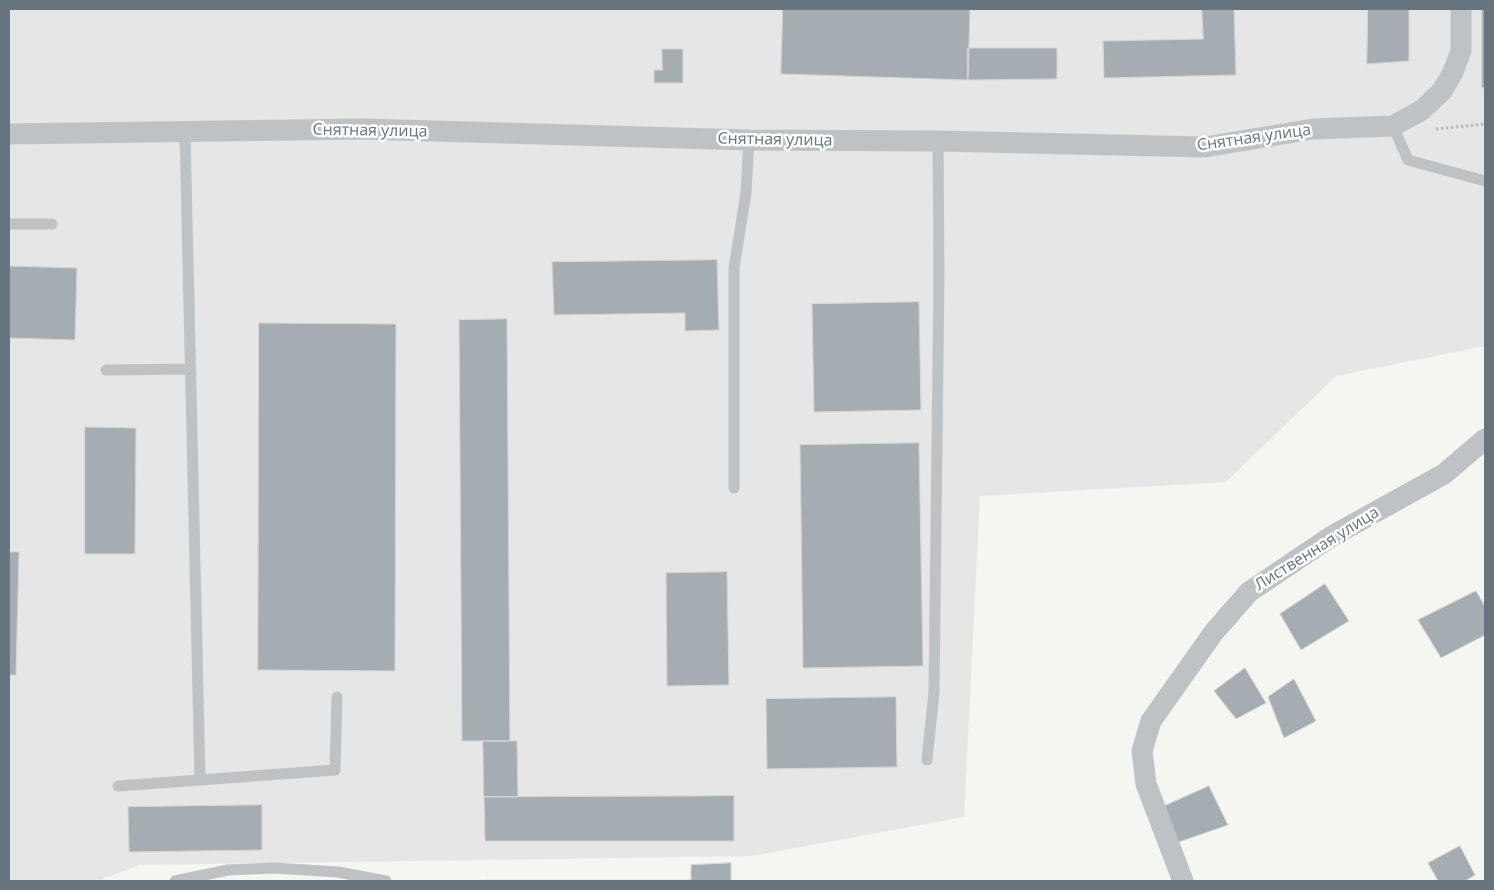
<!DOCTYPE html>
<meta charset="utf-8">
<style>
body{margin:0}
#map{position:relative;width:1494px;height:890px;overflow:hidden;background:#f5f5f2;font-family:"Open Sans",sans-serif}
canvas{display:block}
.frame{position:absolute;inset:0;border:10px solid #667580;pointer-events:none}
</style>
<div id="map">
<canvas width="1494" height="890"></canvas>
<div class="frame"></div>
</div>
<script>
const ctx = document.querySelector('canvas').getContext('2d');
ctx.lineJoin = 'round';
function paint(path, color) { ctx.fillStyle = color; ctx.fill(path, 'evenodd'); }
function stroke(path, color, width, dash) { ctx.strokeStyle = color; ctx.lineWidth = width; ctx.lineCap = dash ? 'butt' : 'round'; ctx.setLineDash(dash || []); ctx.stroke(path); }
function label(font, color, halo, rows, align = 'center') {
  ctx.font = font + ' "Open Sans",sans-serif'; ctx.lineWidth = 5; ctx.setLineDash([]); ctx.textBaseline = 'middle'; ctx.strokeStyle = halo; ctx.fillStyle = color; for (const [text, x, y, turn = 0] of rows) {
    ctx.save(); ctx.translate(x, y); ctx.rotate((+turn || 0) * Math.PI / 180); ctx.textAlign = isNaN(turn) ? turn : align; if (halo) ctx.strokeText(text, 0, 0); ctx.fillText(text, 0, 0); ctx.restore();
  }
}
const built = new Path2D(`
 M9,9H1485V346L1336,376L1226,482L980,496L964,817L751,856L140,865L97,881H9Z`);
const building = new Path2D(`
 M783,9H970L968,80L781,74Z
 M1202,9H1234L1236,75L1104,78L1103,41L1203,39Z
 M1368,9H1409V61L1367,64Z
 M1482,9H1485V87L1482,88Z
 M968,48H1057V79L968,80Z
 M662,49H683V83H654V70H662Z
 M717,260L719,330L685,331V313L554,315L552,262Z
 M9,266L77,268L75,340L9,338Z
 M919,302L921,410L814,412L812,304Z
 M507,319L510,741H462L459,320Z
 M259,323L396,324L395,671L258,670Z
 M85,427L136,428L135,554H85Z
 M919,443L923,666L803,668L800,445Z
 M9,552H19L16,675H9Z
 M727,572L729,685L667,686L666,573Z
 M1325,584L1349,621L1301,650L1280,614Z
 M1476,591L1485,606V635L1441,658L1418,620Z
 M1245,668L1266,703L1236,719L1214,691Z
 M1294,679L1316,721L1284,738L1268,697Z
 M896,697L897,767L767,769L766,699Z
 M483,741H517L518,797H484Z
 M1209,786L1228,825L1176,843L1160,808Z
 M734,796V841H485L484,797Z
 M262,805V850L129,852L128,807Z
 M1460,846L1475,875L1465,881H1438L1428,863Z
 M731,863V881H485V880H691V865Z`);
const path = new Path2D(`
 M1436,129L1485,124`);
const lane = new Path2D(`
 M1393,126L1408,160L1485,181
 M185,132L200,780L335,770L337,697
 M9,224H52
 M106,370L190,369
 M734,488V268L746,193L749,140
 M927,760L934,692L939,275L938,141
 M118,786L200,780
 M175,881L228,870L274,868L338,872L386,881`);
const street = new Path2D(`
 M9,134L362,129L749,140L938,141L1205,147L1313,129L1393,126L1422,110L1442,91L1453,72L1461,51V9
 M1183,881L1146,784L1142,751L1151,721L1214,632L1249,592L1332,536L1444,474L1485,439`);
const streetNames = [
 ["Снятная улица",370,131,1],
 ["Снятная улица",1254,138,-8],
 ["Снятная улица",775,140,1],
 ["Лиственная улица",1317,549,-32]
];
paint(built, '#e5e6e5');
paint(building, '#a6adb2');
stroke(building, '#d6d6d4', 1);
stroke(path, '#b8bbbd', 3, [2.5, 2.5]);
stroke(lane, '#bec2c5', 11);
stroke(street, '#bec2c5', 21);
label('16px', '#667580', '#fff', streetNames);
</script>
